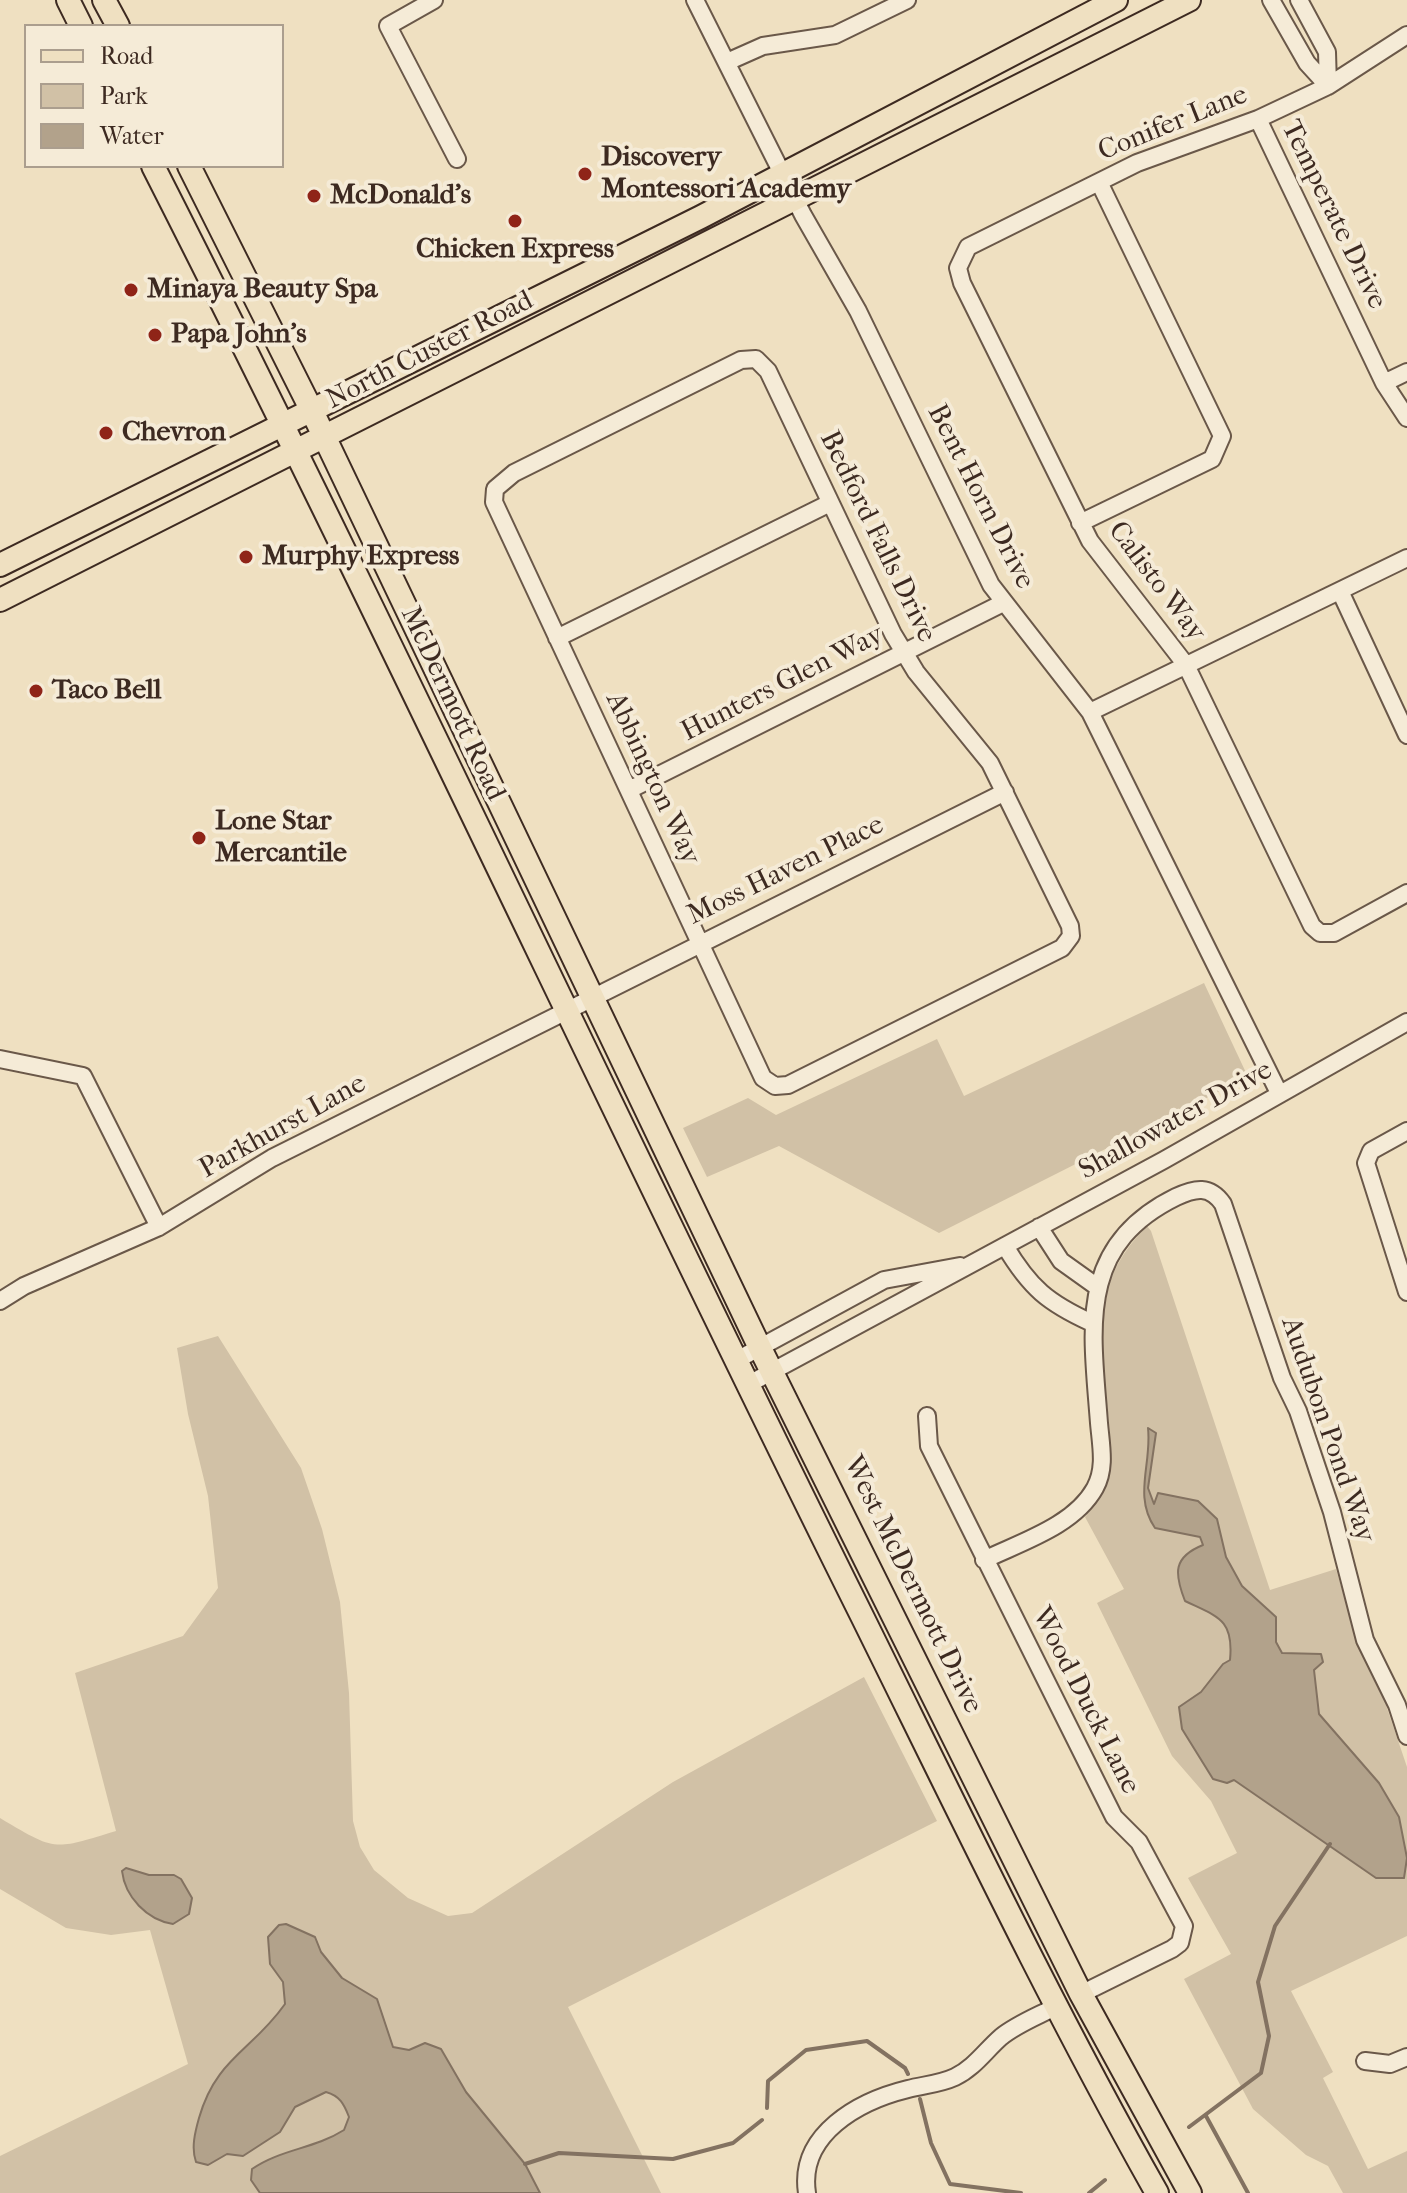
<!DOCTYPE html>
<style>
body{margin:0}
#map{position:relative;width:1407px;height:2193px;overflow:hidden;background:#efe0c1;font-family:"IM FELL French Canon",serif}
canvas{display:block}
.legend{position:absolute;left:24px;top:24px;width:260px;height:144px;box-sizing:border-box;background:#f5ebd7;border:2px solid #ab9e8e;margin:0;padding:10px 14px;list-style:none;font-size:24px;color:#3d2a21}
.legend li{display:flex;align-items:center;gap:16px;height:40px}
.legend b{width:40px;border:2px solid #ab9e8e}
</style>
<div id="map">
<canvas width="1407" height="2193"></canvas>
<ul class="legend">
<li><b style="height:10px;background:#efe0c1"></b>Road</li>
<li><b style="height:22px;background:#d1c1a6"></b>Park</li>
<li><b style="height:22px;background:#b2a28b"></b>Water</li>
</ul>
</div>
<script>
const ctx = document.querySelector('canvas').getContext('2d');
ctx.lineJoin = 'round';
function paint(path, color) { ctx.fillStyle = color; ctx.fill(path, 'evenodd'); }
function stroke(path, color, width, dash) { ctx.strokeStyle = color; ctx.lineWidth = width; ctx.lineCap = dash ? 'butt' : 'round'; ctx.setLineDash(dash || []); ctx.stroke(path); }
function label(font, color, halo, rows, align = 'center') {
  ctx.font = font + ' "IM FELL French Canon",serif'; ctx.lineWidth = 8; ctx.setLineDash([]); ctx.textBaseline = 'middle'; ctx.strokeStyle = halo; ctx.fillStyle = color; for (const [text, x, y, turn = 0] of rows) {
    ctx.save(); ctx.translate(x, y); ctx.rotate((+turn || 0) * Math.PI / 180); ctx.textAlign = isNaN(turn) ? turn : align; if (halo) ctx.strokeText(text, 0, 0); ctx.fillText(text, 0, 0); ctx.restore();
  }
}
const green = new Path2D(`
 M1204,983L1248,1077L939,1233L779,1146L707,1177L683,1128L748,1098L776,1115L937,1039L964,1096Z
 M1147,1226L1151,1231L1270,1590L1336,1569L1360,1651L1386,1705L1407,1767V1936L1291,1991L1333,2072L1323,2078L1368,2169L1407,2151V2193H1343L1328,2166L1306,2155L1253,2109L1184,1979L1231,1954L1188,1878L1237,1853L1211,1801L1172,1756L1097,1603L1124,1589L1085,1517C1155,1438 1045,1326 1147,1226Z
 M218,1336L301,1468L322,1529L340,1602L349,1693L353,1821L360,1847L374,1870L408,1898L448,1916L472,1913L673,1782L864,1677L937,1821L568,2007L661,2193H0V2156L188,2064L150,1930L111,1935L66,1928L0,1889V1818C57,1852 53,1850 116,1831L75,1673L183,1636L218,1588L208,1496L188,1414L177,1348Z`);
const water = new Path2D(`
 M1148,1428L1156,1433L1148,1488L1154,1504L1158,1493L1198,1501L1217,1519L1226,1557L1242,1586L1276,1617V1642L1282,1653L1321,1654L1323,1662L1314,1670L1319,1714L1379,1783L1399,1817L1407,1858L1404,1878H1376L1234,1780L1227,1783L1213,1779L1182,1729L1179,1707L1201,1692L1223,1664L1230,1660C1234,1619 1218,1617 1185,1601C1174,1573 1173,1557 1203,1545L1200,1537L1155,1528C1133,1496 1152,1464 1148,1428Z
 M126,1868L149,1875H174L181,1879L192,1898L189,1914L173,1924C147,1920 125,1897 122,1871Z
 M286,1924L315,1937L321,1952L342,1978L377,1999L393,2047L409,2050L425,2043L441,2049L466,2092L525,2164L540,2193H260L251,2180L252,2169C281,2149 314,2149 344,2130L349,2117C344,2104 340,2096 326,2092L295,2107L280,2132L243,2156L227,2154L208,2165L196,2162C191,2148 195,2132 199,2118C216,2058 252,2051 285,2004L283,1982L270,1964L268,1937L279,1925Z`);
const stream = new Path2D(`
 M920,2099L931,2143L950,2184L1021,2193
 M767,2108L768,2081L806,2050L867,2041L905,2068L908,2074
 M1206,2116L1248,2193
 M1189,2127L1261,2073L1269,2036L1258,1982L1275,1926L1330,1844
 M525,2164L559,2153L673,2159L733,2143L762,2120
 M1089,2193L1105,2180`);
const minor = new Path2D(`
 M434,0L388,26L457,159
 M695,0L803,215L858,311L991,585L1090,712L1279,1093
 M1271,0L1307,63L1328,86
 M1299,0L1327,52L1328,86
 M1407,35L1328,86L1258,119L1137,163L968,247L958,268L962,283L1090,541L1186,665L1312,926L1320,933H1334L1407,893
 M727,62L763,46L835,35L907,0
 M1258,119L1384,383L1407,418
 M756,359L768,371L893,634L916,672L990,763L1070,926L1071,936L1062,948L788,1085L775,1086L763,1078L494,502L495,489L514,473L741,360Z
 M1384,383L1407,372
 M1080,523L1212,459L1222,436L1099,182
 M1340,591L1407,735
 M557,638L830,503
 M1090,712L1407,558
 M629,790L1003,603
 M0,1059L83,1076L159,1227
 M1407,1131L1371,1151L1366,1163L1407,1292
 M1039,1227L1061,1261L1096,1286
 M1005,1246C1030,1288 1048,1303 1092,1323
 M0,1301L24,1286L159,1227L272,1158L1005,792
 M735,1361L884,1280L960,1266
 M747,1385L1164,1160L1407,1022
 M927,1416L929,1446L1114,1817L1139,1842L1184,1926L1180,1943L1172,1949L1081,1994
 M984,1560C1021,1542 1074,1526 1095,1488C1106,1468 1101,1446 1099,1423C1092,1329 1076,1246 1176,1197C1195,1188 1210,1185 1223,1204L1282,1378L1298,1411L1332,1512L1365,1640L1397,1705L1407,1736
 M1365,2061L1390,2064L1407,2057
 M807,2193C798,2134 859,2101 908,2089C924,2085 940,2084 955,2077C974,2068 986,2050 1001,2037C1017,2024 1038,2016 1055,2007`);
const major = new Path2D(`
 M68,0L81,26
 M104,0L118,26
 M153,166C397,646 622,1135 862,1616C958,1810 1051,2005 1157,2193
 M189,166L312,411L760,1348L1081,1994L1190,2193
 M0,565L701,217L1116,0
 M0,600L1189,0`);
const markers = [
 [585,174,8,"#8f2418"],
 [314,196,8,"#8f2418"],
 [515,221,8,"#8f2418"],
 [131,290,8,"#8f2418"],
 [155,335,8,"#8f2418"],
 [106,433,8,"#8f2418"],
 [246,557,8,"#8f2418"],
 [36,691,8,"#8f2418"],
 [199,838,8,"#8f2418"]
];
const streetNames = [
 ["Conifer Lane",1173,124,-22],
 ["Temperate Drive",1333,215,64],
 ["North Custer Road",430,351,-27],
 ["Bent Horn Drive",980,497,63],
 ["Bedford Falls Drive",877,537,64],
 ["Calisto Way",1156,582,53],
 ["Hunters Glen Way",783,684,-27],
 ["McDermott Road",452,704,65],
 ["Abbington Way",652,779,65],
 ["Moss Haven Place",786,871,-26],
 ["Shallowater Drive",1176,1121,-29],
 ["Parkhurst Lane",283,1127,-29],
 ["Audubon Pond Way",1327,1430,71],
 ["West McDermott Drive",912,1585,64],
 ["Wood Duck Lane",1085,1701,63]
];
const poiNames = [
 ["Discovery",601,158],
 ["Montessori Academy",601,190],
 ["McDonald's",330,196],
 ["Chicken Express",515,250,"center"],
 ["Minaya Beauty Spa",147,290],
 ["Papa John's",171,335],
 ["Chevron",122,433],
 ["Murphy Express",262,557],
 ["Taco Bell",52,691],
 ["Lone Star",215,822],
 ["Mercantile",215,854]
];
paint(green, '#d1c1a6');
paint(water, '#b2a28b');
stroke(water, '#837261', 2);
stroke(stream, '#837261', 4);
stroke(minor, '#6a5849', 20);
stroke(major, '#3d2a21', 26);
stroke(minor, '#f5ebd7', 16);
stroke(major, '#efe0c1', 22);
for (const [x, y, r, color] of markers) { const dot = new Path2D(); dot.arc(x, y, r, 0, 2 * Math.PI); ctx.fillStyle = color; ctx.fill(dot); stroke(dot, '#f5ebd7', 3); }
label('28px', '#3d2a21', '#f5ebd7', streetNames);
label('bold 28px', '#3d2a21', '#f5ebd7', poiNames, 'left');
</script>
